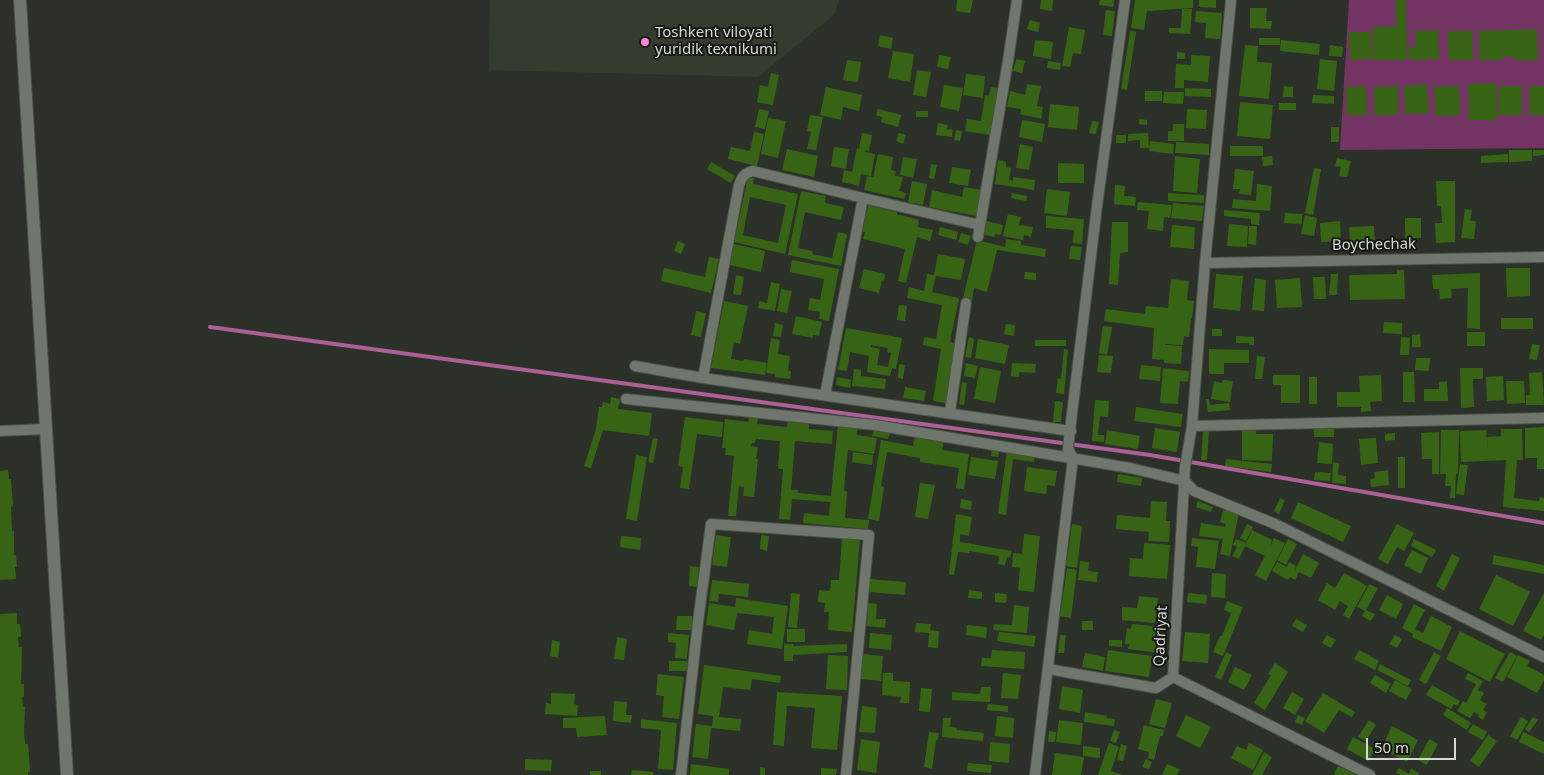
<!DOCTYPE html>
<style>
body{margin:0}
#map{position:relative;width:1544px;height:775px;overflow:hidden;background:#2b3128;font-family:"Noto Sans",sans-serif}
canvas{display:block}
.scale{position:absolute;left:1366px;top:738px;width:90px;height:22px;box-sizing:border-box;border:2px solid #d5d9d3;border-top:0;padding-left:6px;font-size:15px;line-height:18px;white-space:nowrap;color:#d5d9d3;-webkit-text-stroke:4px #161814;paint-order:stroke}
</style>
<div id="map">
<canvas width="1544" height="775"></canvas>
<div class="scale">50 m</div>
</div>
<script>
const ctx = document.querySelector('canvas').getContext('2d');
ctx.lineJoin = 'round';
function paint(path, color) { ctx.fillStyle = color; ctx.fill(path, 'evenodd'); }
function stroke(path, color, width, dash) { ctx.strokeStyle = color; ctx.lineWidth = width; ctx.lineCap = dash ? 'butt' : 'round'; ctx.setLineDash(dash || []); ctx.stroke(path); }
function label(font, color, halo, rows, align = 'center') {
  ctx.font = font + ' "Noto Sans",sans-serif'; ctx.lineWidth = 4; ctx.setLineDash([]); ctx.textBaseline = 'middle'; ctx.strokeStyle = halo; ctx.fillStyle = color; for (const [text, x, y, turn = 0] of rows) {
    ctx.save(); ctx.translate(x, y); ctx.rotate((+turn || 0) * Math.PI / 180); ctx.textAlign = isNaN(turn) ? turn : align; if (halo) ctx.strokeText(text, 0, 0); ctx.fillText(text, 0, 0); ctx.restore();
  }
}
const built = new Path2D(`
 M490,0H839L835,14L758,77L489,70Z`);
const green = new Path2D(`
 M1349,0H1544V148L1340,150Z`);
const stream = new Path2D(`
 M210,327L1150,455L1544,523`);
const building = new Path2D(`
 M957,0H973L970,13L956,11Z
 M1041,0H1053L1052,11L1040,9Z
 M1100,0H1114L1113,7L1099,5Z
 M1135,0H1193V8L1147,11L1144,30L1131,28Z
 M1199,0H1216V8L1199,7Z
 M1396,0H1406L1407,60H1373V27L1396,26Z
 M1250,8H1267L1266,21H1272L1271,29L1250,28Z
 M1182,9H1192L1190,34L1169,33V28H1181Z
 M1106,10L1115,11L1112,36L1103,35Z
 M1196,11L1222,13L1220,39L1205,38L1206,23L1195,22Z
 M1030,20L1040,23L1038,32L1027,29Z
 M1069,27L1085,30L1081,54L1073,53L1070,67L1062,66Z
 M1537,29L1538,60L1516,61V57H1502V60H1479V31Z
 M1438,30L1439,59L1409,60L1408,47H1416L1415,31Z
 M1130,31L1136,32L1127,90L1121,89Z
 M1448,31H1472L1473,60H1449Z
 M1349,32H1371L1372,59L1350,60Z
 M880,35L893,38L891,49L878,46Z
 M1259,38H1280V45H1259Z
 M1035,40L1053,42L1051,59L1033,56Z
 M1281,40L1320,44L1319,55L1280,51Z
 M1245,45L1258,46L1257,62L1272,63L1269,99L1239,96Z
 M1330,45L1343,47L1342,57L1329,56Z
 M893,51L914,54L910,82L888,78Z
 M1177,52L1185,53V59H1177Z
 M939,55L951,57L948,69L937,67Z
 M1191,55L1210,56L1208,82L1184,80V88H1175L1176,64L1191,65Z
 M1016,59L1025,61L1022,73L1013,71Z
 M1320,59L1337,61L1334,91L1317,89Z
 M847,60L861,62L858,82L843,80Z
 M1048,61L1061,63L1060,70L1047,68Z
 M917,70L931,72L926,97L913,95Z
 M771,73L779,75L773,105L757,102L760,85L768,87Z
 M966,74L985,76L983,98L963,95Z
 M1496,83L1497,120H1469L1468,84Z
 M1027,84L1041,86L1037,106L1043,107L1041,119L1020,114L1021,109L1007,107L1010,91L1025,95Z
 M1427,84L1429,113L1405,114L1404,86Z
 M944,85L963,88L959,111L940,107Z
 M1284,86L1293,87V97H1283Z
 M1366,86L1367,115H1347L1346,87Z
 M1398,86V115H1374V87Z
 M1459,86L1460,115L1436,116L1434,87Z
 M1499,86H1522V115H1498Z
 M1529,86H1544V115H1529Z
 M826,87L862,95L859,111L843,107L841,120L820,115Z
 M991,87L998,88L990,135L965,131L967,119L981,121L985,95L989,96Z
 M1185,88L1211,89V97L1185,96Z
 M1145,91H1162V101H1145Z
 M1164,92H1184L1183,104L1163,103Z
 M1313,95L1334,96V104L1312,103Z
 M1240,102L1273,105L1270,139L1237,136Z
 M1279,103H1296V110H1279Z
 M1050,104L1079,107L1077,130L1048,127Z
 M759,109L769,111L765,129L755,127Z
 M878,109L901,115L898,127L881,122L882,117L876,115Z
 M1187,109L1207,110L1206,129L1186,128Z
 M916,111H928V117H916Z
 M810,115L823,117L816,150L807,149L811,132L807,131Z
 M768,118L786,121L778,158L761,154Z
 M1139,119L1147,120V125L1139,124Z
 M1022,120L1045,124L1042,142L1019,137Z
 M1092,121L1099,122L1096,134L1089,133Z
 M938,123L948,125L947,129L953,130L952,137L936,135Z
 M1173,124H1184V141H1168V131H1173Z
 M1331,127H1339V142H1331Z
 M956,130L962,131L960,141L954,140Z
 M754,132L764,134L757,166L728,159L731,147L750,151Z
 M862,133L872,135L869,151L866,150L865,152L875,154L871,176L861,174L859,186L842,182L844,170L852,172L857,148L859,149Z
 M899,133L906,135L903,144L896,141Z
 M1148,133L1149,148H1140V140L1128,141V134Z
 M1116,135H1126V143H1116Z
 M1150,141L1174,144L1173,154L1149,151Z
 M1176,142L1209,144V155L1175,153Z
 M1020,144L1033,147L1029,170L1016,168Z
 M1230,146H1263V156H1230Z
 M834,147L849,149L846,169L831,166Z
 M787,149L818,156L814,177L782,170Z
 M1509,150H1532V161L1509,162Z
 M1533,150H1544V155L1533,156Z
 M878,154L893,157L891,170L896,171L895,176L903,177L899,191L906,193L904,199L864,190L867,176L873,177Z
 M1508,154V162L1481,163V156Z
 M1175,156L1200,159L1197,193L1173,191Z
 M1272,156L1273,165L1263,166L1262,157Z
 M903,157L917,159L913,178L900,175Z
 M1337,158L1351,161L1347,177L1339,176L1341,167L1335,166Z
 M998,160L1006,162V167L1011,168L1009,180L1013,181V177L1035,180L1034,190L995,184Z
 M711,162L735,176L731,183L707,169Z
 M1058,163L1084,164V183H1058Z
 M931,164L937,165L934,179L929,178Z
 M952,167L971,170L968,186L949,183Z
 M1314,168L1321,169L1313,215L1305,213Z
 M1235,169L1254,171L1251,195L1239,194L1240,189H1233Z
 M748,177L754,178L753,184L798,194L785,254L734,242ZM750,197L786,205L778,243L743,235Z
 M912,181L927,184L923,205L908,202Z
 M1436,181H1455V242L1436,243L1435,223H1442L1441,206H1437Z
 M1257,184L1272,186L1270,211L1232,208L1233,199L1256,201Z
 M1115,185L1125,186L1124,196L1136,197L1135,206L1114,204Z
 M964,187L982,190L977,216L929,207L932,190L962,197Z
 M1047,189L1070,192L1067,216L1044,213Z
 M801,191L826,196L825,203L844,207L841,220L805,212L798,248L813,251L812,254L832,258L838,232L847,234L841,266L788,255Z
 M1012,193L1027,196L1026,201L1011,198Z
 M1168,193L1204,195V203L1168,201Z
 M1138,202L1172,205L1170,218L1164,217L1163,231L1147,229L1149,211L1137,210Z
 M1173,203L1204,206L1202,221L1171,218Z
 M868,205L897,212V214L919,220L918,227L933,230L930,241L917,237L906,283L898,281L905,249L863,239L865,232H862Z
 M1465,209L1472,210L1470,221H1476L1474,239L1461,238Z
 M1224,210L1260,213L1259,225L1251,224V219L1224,216Z
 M1285,213L1302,214V224L1284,223Z
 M1008,214L1021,217L1019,225L1033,227L1031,237L1024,235L1023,240L1003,236Z
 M1305,215L1317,218L1314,236L1301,234Z
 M1046,216L1084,219L1082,244L1073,243L1074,230L1046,228Z
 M1405,218H1421V238H1405Z
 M987,221L1003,225L1001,235L995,234L994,237L984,235Z
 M1340,221L1341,241L1321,242L1320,223Z
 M1112,222H1128V252L1120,253L1118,285L1109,284Z
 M1229,224L1248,226L1247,247L1227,246Z
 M1172,225L1195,227L1194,249L1170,247Z
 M1249,226H1257L1256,245L1248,244Z
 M1374,226L1375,242L1350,244L1349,227Z
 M940,227L958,232L956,240L938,235Z
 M961,233L971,236L968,245L958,242Z
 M1006,239L1021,241V245L1046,249L1045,257L997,250L987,292L974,288L972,301L963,298L977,240L1005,247Z
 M678,241L685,244L681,254L674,251Z
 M734,244L765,251L761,272L730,265Z
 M1071,246L1082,247L1080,260L1069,259Z
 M938,254L965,259L961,280L936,276L932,292L959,298L950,342L956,343L946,403L933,401L941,349L923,345L924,337L936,339L942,305L907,298L909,287L924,291L927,274L934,275Z
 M709,257L719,259L711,293L661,281L664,268L705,277Z
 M792,260L839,269L829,321L819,319L820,312L808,310L810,298L820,300L824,279L790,272Z
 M1506,268H1530V296L1507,297Z
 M864,269L885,274L884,281L882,280L879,293L859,288Z
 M1397,270H1404L1405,299L1350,300L1349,275L1397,274Z
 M1025,272L1036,273V280L1024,279Z
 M1480,273V329L1467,328L1468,288L1451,289L1452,298L1440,299L1439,289H1433L1432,275Z
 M1216,274L1243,276L1240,311L1213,308Z
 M1331,274H1338L1337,295H1329Z
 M736,275L744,277L741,295L733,294Z
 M1313,277H1325L1326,299H1314Z
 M1255,278L1266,280L1264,311L1252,310Z
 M1300,278L1302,307L1277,308L1275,280Z
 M1171,279L1189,281L1187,300L1194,301L1192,318L1172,316L1191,318L1189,337L1184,336L1183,345L1165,344V345L1182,346L1181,364L1164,363V360L1152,359L1154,328L1104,321L1106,309L1145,314L1146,306L1168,308Z
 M771,282L780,284L775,311L758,308L759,301L767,303Z
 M781,289L792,291L787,313L777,311Z
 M724,301L748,306L740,344L734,342L731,359L743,361L744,359L767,363L765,375L711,368Z
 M899,305L907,306L905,321L897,320Z
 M696,311L706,313L701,337L691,335Z
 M796,316L822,322L819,336L813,335V338L792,334Z
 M1501,318H1533V329H1501Z
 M1384,322L1402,323V334L1383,333Z
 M775,323L783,325L781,337L773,336Z
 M1006,324L1015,325L1014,336L1004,334Z
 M1103,326L1112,327L1107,355L1099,353Z
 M846,328L902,338L896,369L892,368L890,376L867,372L869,356L850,352L847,371L838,370ZM871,345L888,348L887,352L891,353L888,367L877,365L880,349L871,347Z
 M1212,329H1222V336H1212Z
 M1467,332H1485V346H1467Z
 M1420,334L1421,347H1412V335Z
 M1236,336L1254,337V345H1249V343H1236Z
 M969,337L974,339L971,358L965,357Z
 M1401,337L1410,338L1409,355H1400Z
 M771,338L780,340L778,354L790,356L788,371H791L790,379L775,377V374L766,373Z
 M978,339L1009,345L1005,364L975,358Z
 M1035,340H1066V346H1035Z
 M1532,344L1540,345L1537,360L1529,359Z
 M1064,349L1068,350L1064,394L1056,393L1058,378L1061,379Z
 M1209,349L1249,350V363H1224V374H1209Z
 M1099,355L1113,356L1111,373L1097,372Z
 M1257,356L1265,357L1262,379H1255Z
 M1416,358H1430L1429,371L1415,370Z
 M966,363L978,366L975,378L964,376Z
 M1012,363L1036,364L1035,373L1019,372V377L1011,376Z
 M899,364L905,365L903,379L898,378Z
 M1141,365L1161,367L1160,381L1139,379Z
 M980,367L1001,371L995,403L974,399Z
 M1163,368L1189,371L1188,382L1180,381L1178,404L1160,403Z
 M1460,368H1483V379H1473L1474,407L1461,408Z
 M854,369L861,370V376L886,379L885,389L852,386Z
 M1403,372H1414L1415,402H1403Z
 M1542,372L1544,405H1526V395H1530L1529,373Z
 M1273,375H1300V403H1281V385H1273Z
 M1381,375L1382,401L1370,402L1371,411L1361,412V407H1337V392H1360L1359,376Z
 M1503,376L1504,400L1487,401L1486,377Z
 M837,377L851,380L850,388L836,385Z
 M1309,377H1317V404H1309Z
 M1222,380L1233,381L1230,402L1211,399L1214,381L1222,383Z
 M1447,381L1448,401H1424V389H1439V382Z
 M1506,381H1524L1525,403L1507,404Z
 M962,382L967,383L964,405L959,404Z
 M905,387L926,391L924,401L903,398Z
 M611,397L620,399L618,409L652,413L649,436L603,430L591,468L584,466L596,429L599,407H602L603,402L610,404Z
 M1206,399H1209L1210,405L1229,403L1230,410L1208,412Z
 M1095,400L1109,401L1108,417L1100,416L1098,435H1104V442L1092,441Z
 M1055,401L1063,402L1061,422H1053Z
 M1136,407L1183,414L1181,427L1134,421Z
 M685,417L723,422L722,437L697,434L689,489L680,488L683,467L678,466Z
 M749,417L758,418L757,424L787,427L788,420L809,422V429L833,431L832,444L795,441L791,490H798V493L831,496L838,424L858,427L857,435L877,438L874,454L848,450L845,477L844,491H847L845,518L869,520L868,529L803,523L804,513L829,516L830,502L792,499L790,520L779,519L783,469H778L780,441L756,439L755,443H752L751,446L758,447L756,459H758L754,497L743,496L744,487L739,486L736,516H728L734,456L725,455L726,448H722L725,419L748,422Z
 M1242,427H1256V434H1273L1272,461L1242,460Z
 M1544,427V469H1537V458H1525V428Z
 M1155,428L1180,432L1177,452L1152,448Z
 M874,429L890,433L888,439L872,436Z
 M1314,429H1334V437H1314Z
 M1501,429H1522L1523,460H1517L1514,498L1539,501L1540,497L1544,498V511L1503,507L1506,460L1461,462L1460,431L1486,430L1488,450L1487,437L1501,436Z
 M1107,430L1140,436L1138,449L1105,444Z
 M1203,430H1209L1207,460H1201Z
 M1441,430H1459L1458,474H1456L1455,498H1450L1451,486H1445L1446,474H1440Z
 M1439,432V474H1432V459H1422L1421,433Z
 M1395,433V440L1385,441V434Z
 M915,436L944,441L942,450L969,454L964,489L956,488L959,468L920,462V458L887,452L881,486L884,487L879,521L868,519L881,440L913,446Z
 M653,438L658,439L653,463L648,462Z
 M1376,438L1378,463L1361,465L1359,439Z
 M1319,442L1333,444L1332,464L1317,463Z
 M992,449L999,451L998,457L991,456Z
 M1007,450L1035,455L1034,462L1013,459L1006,515L998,514Z
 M853,452L873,455L872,465L852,462Z
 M636,455L647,457L637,521L626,519Z
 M971,457L998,461L995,479L968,475Z
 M1398,457H1405V488H1398Z
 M1226,459L1272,464L1271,472L1225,466Z
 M1333,462L1339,463L1338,475L1346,476V484L1332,483Z
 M1460,464L1468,465L1464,495L1456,494Z
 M1027,467L1057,471L1055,486L1047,485L1046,494L1024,491Z
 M8,470L9,479H11L13,506L11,507L12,531H14V555H16L17,567H15L16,579L0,580V471Z
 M1388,470L1389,485L1371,487L1370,479L1375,478L1374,472Z
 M1315,472L1331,473L1330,481L1314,480Z
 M1118,474L1142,478L1141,486L1117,482Z
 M920,483L935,485L928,519L915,517Z
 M1280,498L1285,500L1279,514L1274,511Z
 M961,499L972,501L971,510L960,508Z
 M1151,501L1167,502L1166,521H1170L1169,542L1148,541L1149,532L1116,529L1117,515L1150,518Z
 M1198,501L1213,507L1211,512L1196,507Z
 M1298,502L1351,526L1343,542L1291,518Z
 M1223,510L1239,513L1230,556L1220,554L1223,539L1199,536L1201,523L1225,527L1226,524L1220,522Z
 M956,514L972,517L969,536L960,534V542L1012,551L1010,558L1007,557L1005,565L998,564L999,556L969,551V553L958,552L954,575L949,574Z
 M1072,524L1082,526L1077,568L1066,566Z
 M1247,524L1253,527L1246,541L1240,538Z
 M1397,524L1414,533L1404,551L1397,547L1388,564L1378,559Z
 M1252,530L1272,540L1270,547L1274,538L1285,543L1266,581L1255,575L1265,556L1245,546L1239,559L1232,556L1237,547L1233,545L1236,539L1246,543Z
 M1024,534L1040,536L1034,592L1018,590L1020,568L1012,567L1013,553L1022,554Z
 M716,535L731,537L727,567L712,565Z
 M761,535L769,536L767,551L760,549Z
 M621,536L641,538L640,550L620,547Z
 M842,538L860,539L852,632L828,630L829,612H824L825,603L818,602L819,590L830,591L831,580H839Z
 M1192,538L1219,541L1215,569L1196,567L1198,547L1191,546Z
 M1288,539L1297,544L1286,565L1277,560Z
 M1414,539L1436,550L1432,557L1411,546Z
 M1144,543L1170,545L1167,579L1129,576L1130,558L1143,559Z
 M1412,550L1428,558L1421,574L1404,565Z
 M1303,554L1319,563L1311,578L1299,572L1295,580L1290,577L1288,580L1272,571L1277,562L1287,567L1289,562L1296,566L1294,572Z
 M1452,554L1460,558L1444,591L1436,586Z
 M1494,555L1544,565V574L1492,564Z
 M1080,561L1089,562L1088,571L1098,572L1097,582L1078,580Z
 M690,566L699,567L697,587L689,586Z
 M1067,568L1077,570L1071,618L1060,616Z
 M1212,573L1226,574L1225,598L1211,597Z
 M1344,573L1367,586L1349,619L1343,615L1348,606L1340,601L1335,610L1318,600L1327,583L1335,588Z
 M1496,575L1530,592L1513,626L1479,609Z
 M870,579L906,582L905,595L869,592Z
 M712,580L749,584L748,597L719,594L718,602L709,601Z
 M1369,584L1378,588L1366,610L1375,614L1371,621L1362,616L1365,611L1357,607Z
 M969,590L982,592V599L968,598Z
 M791,593L800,594L797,628L788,627Z
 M995,593L1007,594L1006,603L995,602Z
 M1188,593L1207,595L1206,604L1187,602Z
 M1544,593V635L1541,640L1523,631Z
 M1387,595L1403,604L1396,619L1379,610Z
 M1139,596L1158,598L1155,623L1122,620V607L1137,608Z
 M736,598L788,606L782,649L747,644L749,630L772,634L774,617L737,613L734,630L706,625L709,603L735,607Z
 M1227,601L1243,607L1223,656L1213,652L1220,636H1222L1231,613L1224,610Z
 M868,603L877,604L876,619H886L885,628L867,626Z
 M1414,604L1425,610L1415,629L1423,633L1431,616L1452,627L1441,651L1412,637L1413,634L1402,628Z
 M1014,605L1029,607L1027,633L993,630L994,624L1012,625Z
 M17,613V624H20L21,637H18L19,647H22L21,684H24V696L22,697L23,707H25L24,732L25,744H28L30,772H28V775H0V614Z
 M677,616H692V630H676Z
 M1296,619L1307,625L1303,632L1292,626Z
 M1082,621H1093V630H1082Z
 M916,623L931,624L930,630L939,631L938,648L928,647L929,633L915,632Z
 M1132,624L1162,627L1159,653L1128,649L1129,644H1125L1127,628L1131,629Z
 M967,625L987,627L986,638L966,635Z
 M787,629H805V642H787Z
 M1460,631L1505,654L1490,682L1446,659Z
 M999,632L1036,636L1034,647L997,641Z
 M1185,632L1210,634L1208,663L1182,661Z
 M668,633L689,635L687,659L675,658L676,643L668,642Z
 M870,633L892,635L891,650L869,648Z
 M1060,635H1066L1064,653H1058Z
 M1327,635L1336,640L1331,648L1322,643Z
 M1395,635L1402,639L1397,648L1389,644Z
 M617,637L627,639L624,660L614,659Z
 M552,640L560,642L558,658L550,656Z
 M1109,640H1122V647L1109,646Z
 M784,644H793V646L847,644V652L793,655V661H784Z
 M992,650L1025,652L1024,669L981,666L982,658H991Z
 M1108,650L1152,656L1149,677L1105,671Z
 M1359,650L1379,661L1375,670L1354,659Z
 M1226,652L1232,655L1221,680L1215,677Z
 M1434,652L1441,656L1426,684L1419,680Z
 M1510,652L1517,656L1503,682L1495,678Z
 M1085,653L1105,657L1103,671L1082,667Z
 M863,654L883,656L881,681L860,679Z
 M828,655L848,656L847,690L826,689Z
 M1518,655L1530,661L1527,666L1544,675V680L1537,693L1507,677Z
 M669,661H687V671H669Z
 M1275,663L1288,672L1265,710L1254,703L1271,675L1268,674Z
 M1380,664L1411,680L1408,686L1377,670Z
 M704,665L781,676L780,683L752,679L750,690L723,687L719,717L741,719L740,731L711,728L708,759L692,757L696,724L712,726L713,716L698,714Z
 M1235,667L1252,675L1244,690L1228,682Z
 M883,673H893V681L910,682L909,703H900L901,697L882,695Z
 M1003,673L1021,675L1018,699L1001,698Z
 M1468,673L1483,681L1478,690L1484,693L1480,700L1487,704L1483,710L1487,712L1483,720L1478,717L1479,715L1474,712L1470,718L1457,711L1463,701L1466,703L1476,684L1465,679Z
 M658,674L684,677L679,719L662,717L664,696L656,695Z
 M1375,675L1391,684L1386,693L1370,683Z
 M1395,680L1412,689L1406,700L1389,691Z
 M1432,685L1460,701L1457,706L1454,704L1451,709L1426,695Z
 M1062,686L1083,690L1080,713L1059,709Z
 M981,687H991L990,702L952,700V692L980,694Z
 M921,688L932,689L930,712L919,711Z
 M777,692L842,696L837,750L811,748L815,708L787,706L784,746L773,745Z
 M1292,692L1304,699L1295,715L1283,708Z
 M551,693L575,694L574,704L578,705L577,716L545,714L546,703L551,704Z
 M1323,693L1355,712L1352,717L1339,710L1324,733L1305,721Z
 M1156,699L1172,703L1165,728L1149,724Z
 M614,701L627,702L626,715H632L631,723L613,721Z
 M988,704L1008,706V712L987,710Z
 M862,706L877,708L875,733L859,732Z
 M1447,708L1471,723L1467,730L1443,715Z
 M1085,712L1107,716V718L1115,719L1114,726L1084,722Z
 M1186,715L1211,727L1200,748L1176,736Z
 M1298,715L1305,718L1302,725L1295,722Z
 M605,716L607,735L577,737L576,728H563V718Z
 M997,716L1014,718L1013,738L995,736Z
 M1521,717L1528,721L1517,740L1510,736Z
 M1533,717L1538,720L1529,732L1525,729Z
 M943,718H951L950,727L957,728V730L984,733L983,741L942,737Z
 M641,719L677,723L673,770L658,769L661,730L641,728Z
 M1059,720L1083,723L1081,745L1056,742Z
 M1369,720L1376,725L1366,741L1358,737Z
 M1473,724L1487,732L1483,740L1468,732Z
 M1144,725L1164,730L1163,736H1160L1154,760L1148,758L1149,752L1138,749Z
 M1392,726L1418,740L1407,762L1381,749Z
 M1114,730L1120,732L1116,743L1110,741Z
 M1049,731L1056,732L1055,742H1048Z
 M929,732L939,733L938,740H936L932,769L924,767Z
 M1523,732L1544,742V754L1519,742Z
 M1488,735L1497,741L1479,767L1470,761Z
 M1353,737L1375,749L1368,761L1347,749Z
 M861,739L880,742L876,773L857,770Z
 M1429,739L1438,744L1427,765L1418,760Z
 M990,742L1010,744L1009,763L989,761Z
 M1109,743L1119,747L1111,771L1122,775H1098Z
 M1249,743L1263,750L1253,770L1231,758L1237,746L1246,750Z
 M1121,744L1127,746L1123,761L1117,760Z
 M1083,746L1100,748V758L1083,756Z
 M1264,752L1272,757L1262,775H1252Z
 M1055,753L1084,757L1081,775H1052Z
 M525,759L552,760L551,771L525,770Z
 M1146,759L1152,762L1149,769L1142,767Z
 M968,763L992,765L991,773L967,771Z
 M691,764L729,769V775H690Z
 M1167,764L1180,769L1177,775H1162Z
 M1338,766L1356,775H1335L1334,774Z
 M760,767L765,768V775H760Z
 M821,768L837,769L836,775H821Z
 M1399,768L1409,774L1411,768L1419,773L1418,775H1400L1396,773Z
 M632,770L653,772V775H631Z
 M590,771H601V775H590Z`);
const minor = new Path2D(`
 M1231,0L1205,263L1192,426L1185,467L1173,677L1370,775
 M978,237L1008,61L1017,0
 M1205,263L1544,257
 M635,366L703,378L1071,431
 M703,378L739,185C742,177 744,173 753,171L863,198L980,225
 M825,395L863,198
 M626,399L875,425L1130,468L1185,481L1194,491L1275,524L1544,657
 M950,412L966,303
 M1192,426L1544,418
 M0,431L45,429
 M1048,669L1156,688L1173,677
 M681,775L698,622L711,524L869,535L846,775
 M1035,775L1073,458L1068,449L1069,439L1097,206L1125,0`);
const tertiary = new Path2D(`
 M20,0L67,775`);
const markers = [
 [645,42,5,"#ff85de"]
];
const poiNames = [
 ["Toshkent viloyati",655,33],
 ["yuridik texnikumi",655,50]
];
const streetNames = [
 ["Boychechak",1374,245,-1],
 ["Qadriyat",1161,636,-87]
];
paint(built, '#333c2e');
paint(green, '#743463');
stroke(stream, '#ab6096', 4);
paint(building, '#376414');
stroke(minor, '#4a4f47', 12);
stroke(tertiary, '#4a4f47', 14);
stroke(minor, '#6f766b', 10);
stroke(tertiary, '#6f766b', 12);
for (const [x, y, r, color] of markers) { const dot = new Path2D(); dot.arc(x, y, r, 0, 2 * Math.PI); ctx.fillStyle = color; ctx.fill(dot); stroke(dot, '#161814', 2); }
label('15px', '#d5d9d3', '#161814', poiNames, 'left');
label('15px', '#d5d9d3', '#161814', streetNames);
</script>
